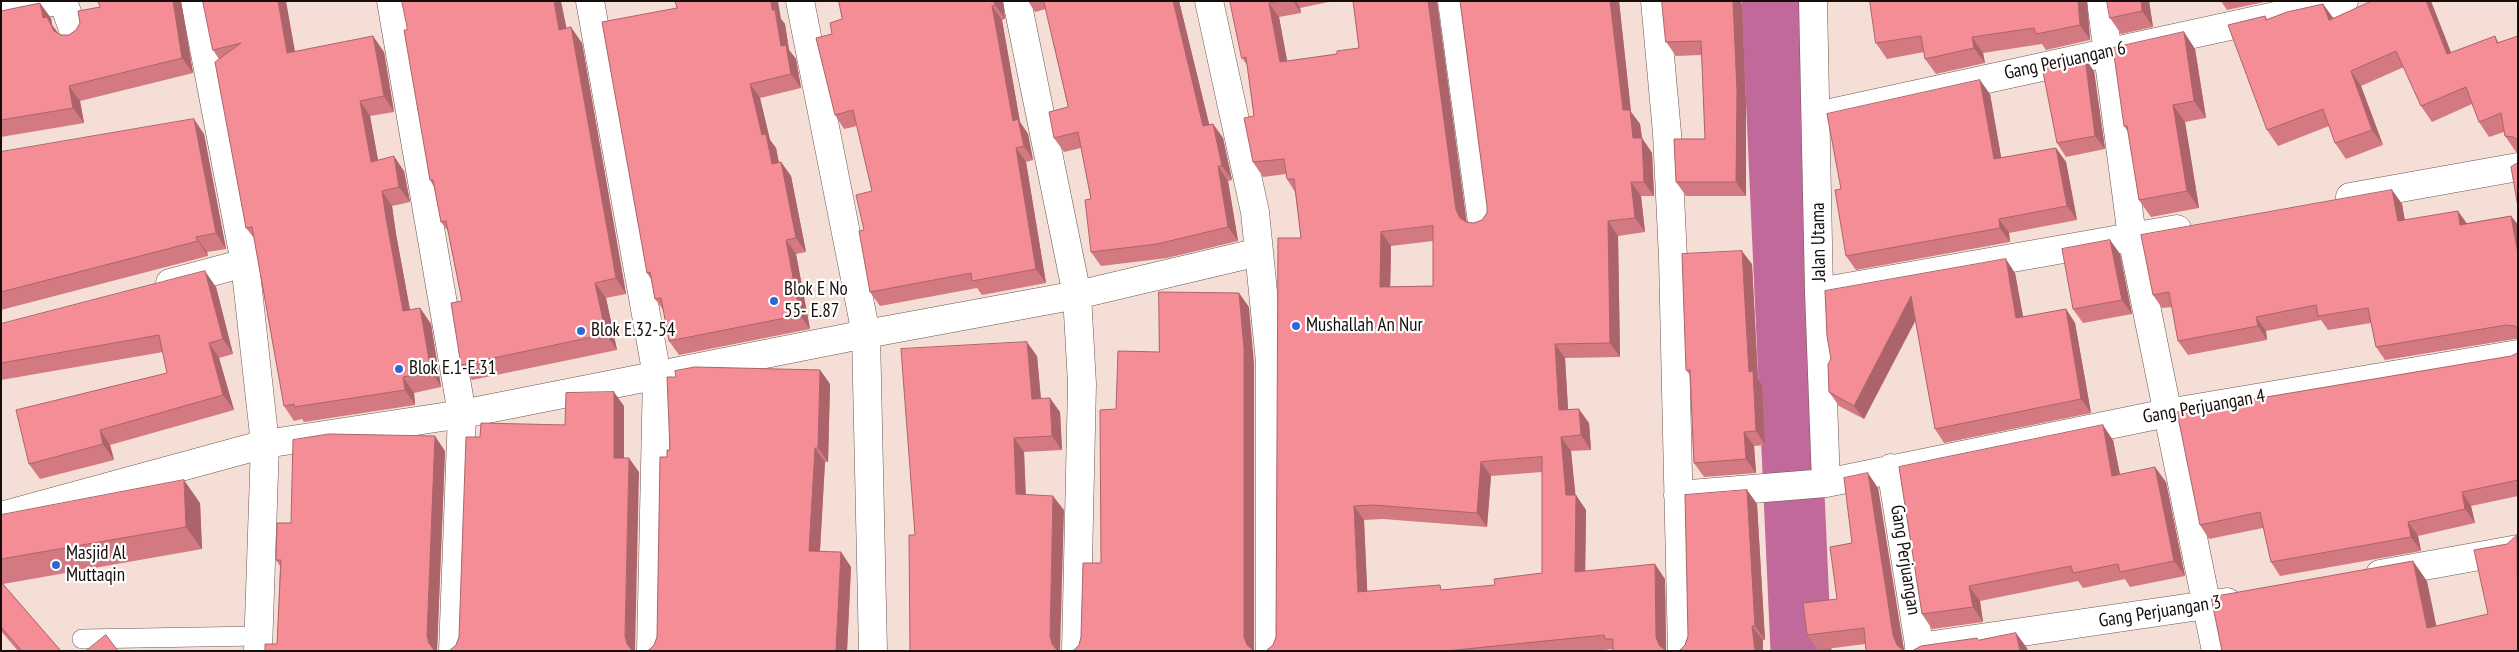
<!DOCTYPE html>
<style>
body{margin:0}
#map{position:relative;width:2519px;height:652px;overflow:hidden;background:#f5ded5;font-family:"PT Sans Narrow",sans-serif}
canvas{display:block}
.frame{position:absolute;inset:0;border:2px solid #150e0b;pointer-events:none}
</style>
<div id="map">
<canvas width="2519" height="652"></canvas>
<div class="frame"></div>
</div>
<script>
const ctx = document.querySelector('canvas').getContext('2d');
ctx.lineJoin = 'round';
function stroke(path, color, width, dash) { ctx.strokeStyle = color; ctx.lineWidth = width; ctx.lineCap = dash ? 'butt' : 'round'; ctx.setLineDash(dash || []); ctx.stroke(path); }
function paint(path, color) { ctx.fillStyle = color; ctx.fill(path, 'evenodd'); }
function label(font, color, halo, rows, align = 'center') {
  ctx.font = font + ' "PT Sans Narrow",sans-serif'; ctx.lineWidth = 4.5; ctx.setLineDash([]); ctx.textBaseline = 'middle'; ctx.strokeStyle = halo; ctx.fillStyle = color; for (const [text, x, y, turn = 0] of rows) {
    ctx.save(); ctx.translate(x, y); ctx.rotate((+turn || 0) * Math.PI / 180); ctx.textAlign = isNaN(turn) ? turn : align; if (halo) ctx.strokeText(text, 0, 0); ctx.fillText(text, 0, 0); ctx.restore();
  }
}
const river = new Path2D(`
 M1772,1L1801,651`);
const lane = new Path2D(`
 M82,639L259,636`);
const street = new Path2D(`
 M63,1L75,35
 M195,1L245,263L265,444L258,651
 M391,1L462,414L453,651
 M590,1L657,376L651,651
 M800,1L866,334L873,651
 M1017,1L1077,295L1082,384L1076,651
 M1209,1L1255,212L1270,362V651
 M1452,1L1482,222
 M1655,1L1667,133L1673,258L1682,651
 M1813,1L1819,292L1826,483
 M2101,1L2132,237L2216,651
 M1,12L57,1
 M1817,116L2344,1
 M2350,197L2518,167
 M170,283L245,263
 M1819,292L2177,229
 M1891,468L1920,651
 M1678,495L1826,483L2167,413L2518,354
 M1,516L265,444L462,414L866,334L1077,295L1259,252
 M2380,574L2518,549
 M1919,647L2227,602`);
const wall = new Path2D(`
 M181,1L193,73L80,101L84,123L1,137V11L51,18L52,25L58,33L61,35H69L76,30L80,23Z
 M203,1L295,52H384L394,112L370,116L378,160L404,171L410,202L392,206L396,234L410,310L420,308L431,324L441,387L414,393L415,405L304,422L302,419L294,421L284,406L254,238L246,228L219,59L213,50Z
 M839,1H1003L1005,19L1002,20L1020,122L1028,134L1033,160L1026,162L1046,283L982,295L977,288L880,306L870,292L864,230L872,191L857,126L844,129L835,115L832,34L842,19Z
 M1028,1H1179L1209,124H1213L1223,138L1232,180L1228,181L1238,241L1167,258L1101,266L1091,252V199L1081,148L1064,152L1054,138L1068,107L1046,9L1035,12Z
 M1230,1H1333L1300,8L1301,13L1279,17L1287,61L1337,54L1359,48L1353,1H1437L1466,222L1474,223L1482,220L1487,213V206L1460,1H1619L1631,112L1640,124L1642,138L1652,153L1654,196H1641L1645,232L1618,236L1620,357L1565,358L1568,410L1589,423L1591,450L1571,451L1575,495L1586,510L1585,571L1665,579L1666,651H1612V649L1599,651H1266L1267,650L1273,645L1276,637L1301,238L1295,192L1287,179L1286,174L1263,177L1253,162L1254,116L1247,65L1242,58ZM1433,241V286L1390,287L1391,246ZM1542,472V573L1495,585L1444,590L1367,592L1364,520L1383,519L1487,527L1491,476Z
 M1662,1H1740L1742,5L1746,105V196H1686L1676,182L1705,139L1702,55L1676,56L1666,42Z
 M1870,1H2087L2090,40L2046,50L2042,44L1983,53L1985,63L1936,74L1925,59L1924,52L1887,59L1876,43Z
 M2149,1L2153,27L2121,34L2110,18Z
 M2221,1H2269L2227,10Z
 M2323,4L2333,19L2451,53L2495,36L2499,43L2518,36V152H2516L2505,136L2504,132L2489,137L2479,122L2472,104L2432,122L2421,106L2404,67L2361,86L2383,145L2346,159L2335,143L2329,126L2278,146L2267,130L2265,16L2267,19Z
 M677,8L781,19L785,24L789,50L796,59L801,88L760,98L770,140L776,148L779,163L781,162L791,176L806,252L796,254L810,329L679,355L669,341L664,311L655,299L651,279L647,273Z
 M407,27L567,28L582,43L626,294L606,298L617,350L472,380L461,365L462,301L448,231L441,222L434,187L430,180Z
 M2184,32L2195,49L2206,118L2185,122L2199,208L2151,217L2139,200L2129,133L2124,126Z
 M2094,71L2105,149L2066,157L2057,143Z
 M1990,94L2001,158L2056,148L2066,162L2077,220L2009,233L2010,242L1856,270L1846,256L1841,189Z
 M204,134L226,249L207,252L208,256L1,310V152Z
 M2392,190L2402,204L2405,220L2467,223L2511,216L2518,225V339H2515L2385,360L2376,347L2371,323L2328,330L2321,320L2266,331L2267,340L2188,355L2178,341L2172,307L2162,308L2153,295Z
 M2110,240L2120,254L2132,314L2083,323L2073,309Z
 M1752,264L1758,379L1762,385L1765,445L1754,446L1756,473L1704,477L1694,463L1690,375L1686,370Z
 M2015,273L2023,317L2066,309L2075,323L2091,413L1944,443L1935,429L1916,320L1864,419L1839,406L1829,392L1831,359Z
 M216,287L233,354L219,358L234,410L110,445L114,460L40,479L29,464L167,373L163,352L1,380V324Z
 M2518,353V496L2471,506L2475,523L2418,536L2421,551L2280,576L2271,562L2263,528L2209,539L2200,525Z
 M1037,356L1041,398L1060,412L1062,450L1024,452L1026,495L1064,510L915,535Z
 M820,370L830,384L828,462H825L820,552H841L851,567L847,651H646L649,650L654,645L657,637L667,457L670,450Z
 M2113,440L2120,474L2166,482L2185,576L2130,587L2125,579L2083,588L2078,581L1980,601L1983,622L1932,629L1922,614Z
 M445,451L437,651L277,644L280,566L276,560L291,523Z
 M1878,488L1904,650L1865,644L1818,650L1807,635L1837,599L1852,543Z
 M1747,490L1757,504L1765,640L1680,650L1685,645Z
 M200,503L202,549L3,584L61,651H18L1,631V515Z`);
const shadedWall = new Path2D(`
 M173,1H181L193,73L182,58Z
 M278,1H286L298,68L287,53Z
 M554,1H561L570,45L559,30Z
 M771,1H778L781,19L785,24L789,50L796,59L801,88L791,74L781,46L772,10Z
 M994,1H1003L1005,19L995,5Z
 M1173,1H1179L1213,140L1203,126Z
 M1293,1H1296L1300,8L1301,13Z
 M1428,1H1437L1467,224L1460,218L1456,210Z
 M1610,1H1619L1631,112L1640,124L1643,146L1642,138L1652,153L1654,196L1644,182L1623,110Z
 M1733,1H1740L1742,5L1746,105V196L1736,182Z
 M2078,1H2087L2090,40L2080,25Z
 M2141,1H2149L2153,27L2142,11Z
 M2426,1H2431L2458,70L2447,54Z
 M40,3L51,18L52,25L58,33L65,47L43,18Z
 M1269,3L1279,17L1290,76L1280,62Z
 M2323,4L2334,19L2329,20Z
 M992,6L1002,20L1020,122L1028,134L1033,160L1024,146L1013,121Z
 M571,27L582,43L626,294L616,278Z
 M2184,32L2195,49L2206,118L2194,101Z
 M373,36L384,52L394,112L384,96Z
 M1972,37L1983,53L1985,63L1974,48Z
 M2085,58L2094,71L2105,149L2095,136Z
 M2351,71L2361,86L2383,145L2372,130Z
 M1980,80L1990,94L2004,173L1994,159Z
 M750,84L760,98L770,140L776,148L782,178L772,164L762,135Z
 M69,86L80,101L84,123L73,108Z
 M360,101L370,116L381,177L371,162Z
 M2173,105L2185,122L2199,208L2187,191Z
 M194,119L204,134L226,249L216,233Z
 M1213,124L1223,138L1232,180L1222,166Z
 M1016,148L1026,162L1046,283L1036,269Z
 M2056,148L2066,162L2077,220L2067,206Z
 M394,156L404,171L410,202L399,187Z
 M781,162L791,176L806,252L796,238Z
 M1218,166L1228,181L1238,241L1228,227Z
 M1631,182L1641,196L1645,232L1635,218Z
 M2392,190L2402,204L2407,235L2398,221Z
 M382,191L392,206L396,234L413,326L403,311L386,218Z
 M2458,211L2468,225H2460Z
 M2511,216L2518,225V254Z
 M1999,219L2009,233L2010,242L2000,228Z
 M1608,221L1618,236L1620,357L1610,343Z
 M1381,232L1391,246L1390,301L1380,287Z
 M196,237L207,252L208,256L198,241Z
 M786,240L796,254L810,329L800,315Z
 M2110,240L2120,254L2132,314L2122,300Z
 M1742,251L1752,264L1758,379L1762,385L1765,445L1756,431L1749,372Z
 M2006,259L2015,273L2026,332L2016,318Z
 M205,271L216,287L233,354L223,339Z
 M595,283L606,298L617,350L606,334Z
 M1239,293L1249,307L1254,363V651H1251L1247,645L1244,637Z
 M1911,296L1921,309L1864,419L1854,406Z
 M420,308L431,324L441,387L431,371Z
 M2066,309L2075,323L2091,413L2081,399Z
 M2256,317L2266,331L2267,340L2258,326Z
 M1027,342L1037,356L1042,413L1032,399Z
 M209,343L219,358L234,410L223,395Z
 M1555,344L1565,358L1569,425L1559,410Z
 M820,370L830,384L828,462L818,448Z
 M403,377L414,393L415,405L405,390Z
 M614,392L624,406V472L614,458Z
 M1050,398L1060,412L1062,450L1052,436Z
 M1579,409L1589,423L1591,450L1581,435Z
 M2103,425L2113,440L2123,490L2112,476Z
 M100,430L110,445L114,460L103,444Z
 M1744,432L1754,446L1756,473L1746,459Z
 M435,436L445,451L437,651H434L429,643L427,636Z
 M1561,437L1571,451L1576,500V495L1586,510L1585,586L1575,572L1566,495Z
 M1014,438L1024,452L1026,509L1016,494Z
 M815,448L825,462L819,566L809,551Z
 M629,458L639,472L635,651H632L627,644L625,636Z
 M1481,462L1491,476L1487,527L1477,513Z
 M2155,467L2166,482L2185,576L2174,561Z
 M1868,473L1878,488L1904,651L1897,645L1893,635Z
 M184,480L200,503L202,549L186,527Z
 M1747,490L1757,504L1765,640L1755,626Z
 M2462,492L2471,506L2475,523L2465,509Z
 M1053,496L1064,510L1060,651H1057L1052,644L1050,636Z
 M1354,506L1364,520L1368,607L1358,592Z
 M2408,522L2418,536L2421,551L2411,537Z
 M841,552L851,567L847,651H836Z
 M2413,561L2427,581L2441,648L2427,628Z
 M1655,564L1665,579L1666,651H1663L1659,645L1656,637Z
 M1969,586L1980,601L1983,622L1973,607Z
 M1752,626L1763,640V651H1755Z
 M2016,633L2027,648L2028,651H2020Z`);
const building = new Path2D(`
 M98,1H173L182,58L69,86L73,108L1,120V11L40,3L43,18L47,17L54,31L61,35H69L76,30L80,23L78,11L100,7Z
 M203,1H278L287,53L373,36L384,96L360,101L371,162L394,156L399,187L382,191L386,218L403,311L420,308L431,371L403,377L405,390L294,407V404L284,406L252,227L246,228L215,62L241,43L213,50Z
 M402,1H554L559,30L571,27L616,278L595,283L606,334L461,365L451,303L462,301L446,221L441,222L433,180H430L404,30H407V27Z
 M675,1H771L772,10H775L781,46L786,45L791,74L750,84L762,135L766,134L772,164L781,162L796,238L786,240L800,315L669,341L661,298L655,299L650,272L647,273L602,22L677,8Z
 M839,1H994L995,5L992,6L1013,121L1018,119L1024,146L1016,148L1036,269L972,281L971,273L870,292L859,231L864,230L856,195L872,191L853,110L835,115L816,38L832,34L830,23L842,19Z
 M1044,1H1173L1203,126L1213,124L1222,166H1218L1228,227L1157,244L1091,252L1085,200L1091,199L1078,132L1054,138L1049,112L1068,107Z
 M1230,1H1279L1269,3L1280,62L1337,54V51L1359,48L1353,1H1428L1456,210L1460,218L1466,222L1474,223L1482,220L1487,213V206L1460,1H1610L1623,110H1630L1633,138H1642L1644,182H1631L1635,218L1608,221L1610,343L1555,344L1559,410L1579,409L1581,435L1561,437L1566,495H1576L1575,572L1655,564L1656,637L1659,645L1666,651H1613V639H1605L1604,635L1446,651H1266L1267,650L1273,645L1276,637L1278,238H1301L1294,179H1287L1284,159L1253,162L1244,118L1254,116L1246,57L1242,58ZM1433,226V286L1380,287L1381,232ZM1542,457V573L1494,579L1495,585L1441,590L1440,585L1358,592L1354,506L1373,505L1477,513L1481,462Z
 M1662,1H1733L1737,91L1736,182H1676L1674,139H1705L1701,41L1666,42Z
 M1870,1H2078L2080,25L2036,34L2034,28L1972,37L1974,48L1925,59L1921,36L1876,43Z
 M2107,1H2141L2142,11L2110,18Z
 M2372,1H2426L2447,54L2495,36L2497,43L2518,36V140L2513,137L2505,136L2501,113L2479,122L2466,87L2421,106L2396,51L2351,71L2372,130L2335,143L2323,109L2267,130L2228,25L2265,16L2266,20L2287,12L2323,4L2329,20Z
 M2184,32L2194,101L2173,105L2187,191L2139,200L2127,126H2124L2113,48Z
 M2085,58L2095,136L2057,143L2042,67Z
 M1980,80L1994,159L2056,148L2067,206L1999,219L2000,228L1846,256L1835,190L1841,189L1827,114Z
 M194,119L216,233L196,237L198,241L1,292V152Z
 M2518,163V207L2511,167Z
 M2392,190L2398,221L2458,211L2460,225L2511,216L2518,254V328L2514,326L2506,325L2376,347L2368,308L2318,316L2316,305L2256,317L2258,326L2178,341L2169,292L2153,295L2141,235Z
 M2110,240L2122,300L2073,309L2062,249Z
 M1742,251L1749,372L1753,371L1756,431L1744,432L1746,459L1694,463L1690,370H1686L1682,254Z
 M2006,259L2016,318L2066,309L2081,399L1935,429L1911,296L1854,406L1829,392L1828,364L1831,359L1827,336L1825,291Z
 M205,271L223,339L209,343L223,395L100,430L103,444L29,464L16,410L167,373L159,335L1,363V324Z
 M1159,292L1239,293L1244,348V637L1247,645L1253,650L1254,651H1071L1074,650L1079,645L1081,637L1083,563H1101L1100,410L1116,409L1118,351L1159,352Z
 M1027,342L1032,399L1050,398L1052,436L1014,438L1016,494L1053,496L1050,636L1052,644L1057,650L1061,651H910L909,535H915L901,349Z
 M2518,353V480L2462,492L2465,509L2408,522L2411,537L2271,562L2260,512L2200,525L2177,412L2511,356Z
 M695,367L820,370L818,448H815L809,551L841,552L836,651H646L649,650L654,645L657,637L660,457H667V450H670L667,377H676L675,371Z
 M614,392V458H629L625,636L627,644L632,650L636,651H449L456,645L459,637L466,437H480L481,423L565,425L566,393Z
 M2103,425L2112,476L2155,467L2174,561L2120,572L2118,564L2073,573L2071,566L1969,586L1973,607L1922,614L1899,467Z
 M329,434L435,436L427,636L429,643L434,650L438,651H265V644H277L281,560H276L277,523H291L293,440Z
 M1868,473L1893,635L1897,645L1903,650L1907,651H1866L1864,628L1807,635L1803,603L1837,599L1830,547L1852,543L1844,478Z
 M184,480L186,527L1,559V515Z
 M1747,490L1755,626H1752L1755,651H1678L1680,650L1685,645L1688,636L1685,495Z
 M2517,535L2518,651H2222L2211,597L2413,561L2427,628L2488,614L2474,550L2507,544Z
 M1,582L61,651H22L1,627Z
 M2016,633L2020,651H1912L1921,646L1977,638L1978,640Z
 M106,635L118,651H86Z`);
const markers = [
 [774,301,5,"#2d67d5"],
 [1296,326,5,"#2d67d5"],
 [581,331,5,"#2d67d5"],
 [399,369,5,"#2d67d5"],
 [56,565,5,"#2d67d5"]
];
const streetNames = [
 ["Gang Perjuangan 6",2065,61,-12],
 ["Jalan Utama",1819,242,-91],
 ["Gang Perjuangan 4",2204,407,-10],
 ["Gang Perjuangan",1905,560,81],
 ["Gang Perjuangan 3",2160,612,-9]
];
const poiNames = [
 ["Blok E No",784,290],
 ["55- E.87",784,312],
 ["Mushallah An Nur",1306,326],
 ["Blok E.32-54",591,331],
 ["Blok E.1-E.31",409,369],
 ["Masjid Al",66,554],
 ["Muttaqin",66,576]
];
stroke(river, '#c1699b', 61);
stroke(lane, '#6a5750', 20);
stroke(street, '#6a5750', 29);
stroke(lane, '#fff', 19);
stroke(street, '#fff', 28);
paint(wall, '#d37982');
paint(shadedWall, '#ac636a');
paint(building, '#f58d97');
stroke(building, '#ac636a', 1);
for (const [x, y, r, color] of markers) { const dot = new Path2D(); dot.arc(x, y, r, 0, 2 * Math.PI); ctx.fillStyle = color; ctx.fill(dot); stroke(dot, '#fff', 2); }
label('19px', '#150e0b', '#fff', streetNames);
label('19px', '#150e0b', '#fff', poiNames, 'left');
</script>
